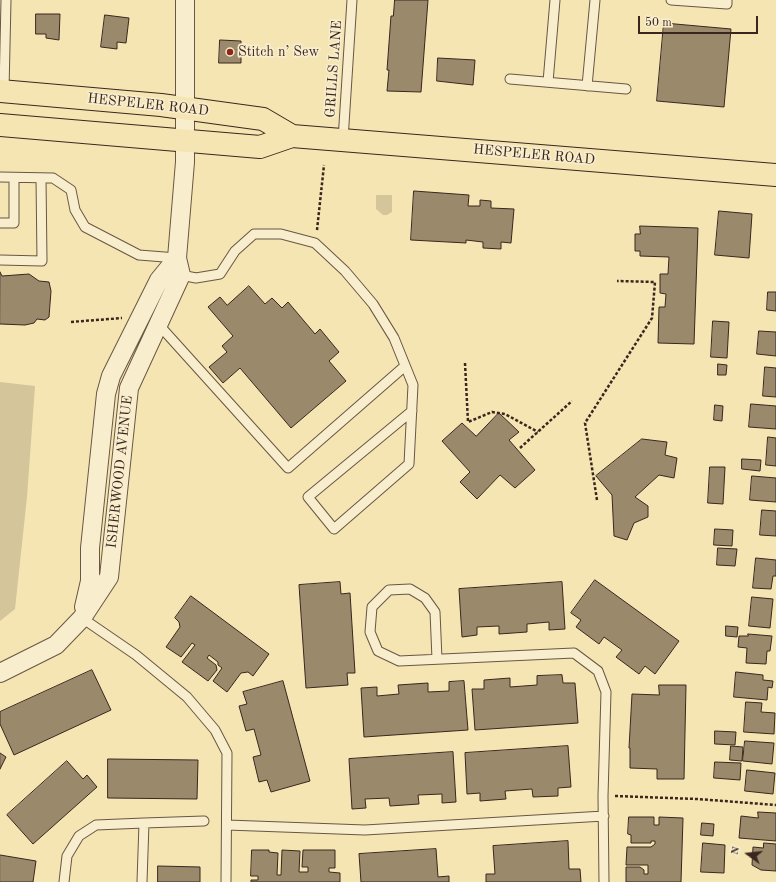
<!DOCTYPE html>
<meta charset="utf-8">
<style>
body{margin:0}
#map{position:relative;width:776px;height:882px;overflow:hidden;background:#f4e5b3;font-family:"Old Standard TT",serif}
canvas{display:block}
.north{position:absolute;left:728px;top:834px;width:40px;height:40px;-webkit-text-stroke:3px #f8eece;paint-order:stroke;rotate:285deg;font-size:11px;font-weight:700;line-height:16px;text-align:center;color:#3b261f}
.north::after{content:'';display:block;margin:auto;width:14px;height:18px;background:#3b261f;clip-path:polygon(50% 0,100% 100%,50% 72%,0 100%)}
.scale{position:absolute;left:638px;top:16px;width:120px;height:18px;box-sizing:border-box;border:2px solid #3b261f;border-top:0;padding-left:5px;font-size:12px;line-height:14px;white-space:nowrap;color:#3b261f;-webkit-text-stroke:3px #f8eece;paint-order:stroke}
</style>
<div id="map">
<canvas width="776" height="882"></canvas>
<div class="north">N</div>
<div class="scale">50 m</div>
</div>
<script>
const ctx = document.querySelector('canvas').getContext('2d');
ctx.lineJoin = 'round';
function paint(path, color) { ctx.fillStyle = color; ctx.fill(path, 'evenodd'); }
function stroke(path, color, width, dash) { ctx.strokeStyle = color; ctx.lineWidth = width; ctx.lineCap = dash ? 'butt' : 'round'; ctx.setLineDash(dash || []); ctx.stroke(path); }
function label(font, color, halo, rows, align = 'center') {
  ctx.font = font + ' "Old Standard TT",serif'; ctx.lineWidth = 3.5; ctx.setLineDash([]); ctx.textBaseline = 'middle'; ctx.strokeStyle = halo; ctx.fillStyle = color; for (const [text, x, y, turn = 0] of rows) {
    ctx.save(); ctx.translate(x, y); ctx.rotate((+turn || 0) * Math.PI / 180); ctx.textAlign = isNaN(turn) ? turn : align; if (halo) ctx.strokeText(text, 0, 0); ctx.fillText(text, 0, 0); ctx.restore();
  }
}
const green = new Path2D(`
 M376,195H392V212L387,215H383L376,209Z
 M0,382L35,386L27,497L15,609L0,621Z`);
const building = new Path2D(`
 M395,0H428L421,92L387,91L389,70H387L391,16H393Z
 M36,14H60L59,40L46,38V34H36Z
 M105,15L129,18L126,43L117,42V49L101,47Z
 M664,23L731,29L724,107L657,101Z
 M220,40L241,41V63H219Z
 M438,58L475,60L473,85L437,81Z
 M414,191L469,195L468,206H480V200L491,201V208L514,209L511,243L501,242V249L483,248V242L466,240V243L411,240Z
 M719,211L752,214L749,258L715,255Z
 M640,226L698,228L694,344L658,343L659,307H665L666,294L660,293V274H668L669,257L640,256V251H635V234H640Z
 M0,272L2,276L29,274L39,281L49,282L51,291L49,317L45,320L37,319L34,323L25,325L0,324Z
 M249,286L265,304L272,298L282,308L288,302L315,334L320,329L339,352L329,361L346,381L291,428L240,368L223,383L209,367L227,352L222,346L233,336L208,307L220,297L227,305Z
 M768,292H776V311L767,310Z
 M713,321L729,322L727,358L711,357Z
 M759,331L776,332V356L757,354Z
 M718,364L727,365L726,375H718Z
 M765,367L776,368V397L763,396Z
 M751,404L776,406V429L749,427Z
 M715,405L723,406L722,421L714,420Z
 M499,413L519,432L509,440L535,470L515,488L500,475L477,499L460,482L470,472L442,441L462,423L476,436Z
 M768,437L776,438V466L766,465Z
 M642,439L667,442L665,455L677,458L674,478L659,475L635,497L648,506V517L634,523L627,540L614,536L612,495L596,476Z
 M742,459L761,460L760,471L742,469Z
 M710,467H725L723,504L708,503Z
 M752,476L776,478V502L750,500Z
 M762,510L776,511V536L760,535Z
 M715,529L733,530L732,546L714,545Z
 M718,548L737,549L735,566L717,565Z
 M756,558L776,560V576H773L771,589L753,588Z
 M595,580L679,641L655,674L645,666L639,674L616,657L622,650L604,637L599,644L576,627L581,620L571,613Z
 M340,582L341,594L350,593L355,673H347L348,685L306,688L299,585Z
 M562,582L565,629L549,630V622L527,624V632L499,634V626L477,627V635L462,637L459,589Z
 M191,596L269,654L253,676L248,672L241,673L227,692L213,681L222,668L218,665V662L209,655L207,658L216,665L217,670L208,681L182,662L195,645L192,643L181,657L166,647L180,627L179,622L175,618Z
 M752,597L773,599L770,628L749,626Z
 M726,626L738,627L737,637L726,636Z
 M748,634L772,636L770,651H767L766,664L746,663L747,648L738,647L739,636H748Z
 M92,670L111,710L14,755L0,724V712Z
 M736,672L763,675V680L773,681L772,688L768,687L767,700L734,697Z
 M562,675L563,683H575L578,723L475,730L472,689H484V680L510,678V687L537,685V676Z
 M283,681L310,781L271,792L267,780L259,782L253,757L261,755L254,729L246,731L239,706L247,704L243,692Z
 M464,681L468,730L364,737L361,688L377,687V696L399,694L398,685L428,683V692L449,691V682Z
 M659,685H686L684,779H657V769L630,768V748H629L632,694L659,695Z
 M746,702L762,703L761,712L775,713L774,734L744,732Z
 M715,731L736,732L735,745L715,744Z
 M745,741L774,743L772,764L743,761Z
 M568,746L571,787L558,788V796L533,797L532,789L505,791L506,799L480,801V793L467,794L465,753Z
 M731,746L743,747L742,761L730,760Z
 M453,752L456,802L442,803V794L418,795L419,804L390,806L389,798L365,799L366,808L352,809L349,759Z
 M0,753L6,757L0,769Z
 M108,759L198,760L197,799L108,798Z
 M67,761L83,779L87,775L97,787L33,844L7,815Z
 M715,762L741,763L740,780L714,778Z
 M747,770L775,773L773,794L745,791Z
 M758,812L776,813V841L739,838L741,816L758,818Z
 M629,817H654V825H659V817L683,818L681,882H626V867H640L644,870V874H648V865H626L627,847H651L655,844V841H651V843H631V835L628,834Z
 M702,823L714,824L713,836L701,835Z
 M568,841L569,869H580L581,882H486V874H495L493,846Z
 M703,843L725,845L724,873L701,872Z
 M764,843L776,844V871L761,870L752,865L753,847L763,848Z
 M436,849L438,877L449,876V882H361L359,854Z
 M252,850H269V852L278,853L277,875H281L282,850L300,851L299,872H308V867H302L303,850H335V868H329V872L340,873V882H251V880H258V876H251Z
 M0,855L36,861L33,882H0Z
 M158,866L200,867V882H158Z`);
const path = new Path2D(`
 M317,230L324,165
 M71,322L122,318
 M465,363L468,422L492,412L505,414L538,432
 M520,448L572,401
 M597,500L585,423L652,318L655,282L617,281
 M615,796L697,799L776,805`);
const lane = new Path2D(`
 M671,0L727,4V0
 M510,79L626,89
 M548,82L555,0
 M587,86L595,0
 M4,91L6,0
 M343,140L352,0
 M0,177L53,178L71,190L75,210L85,227L139,255L177,258
 M0,223H14V178
 M0,260L42,261L41,178
 M181,275L196,278L220,274L235,251L254,234H281L315,243L345,271L373,304L394,338L413,385L409,464L334,529L308,497L412,411
 M159,325L288,468L405,366
 M82,618L136,655L187,697L215,730L227,753L226,882
 M437,659L435,612L425,598L410,589L389,590L372,607L370,632L378,651L399,661L574,653L598,671L606,692L603,796L604,882
 M227,825L365,830L604,816
 M64,882L67,856L79,836L96,825L144,823
 M142,882L144,823L204,821`);
const street = new Path2D(`
 M84,607L90,581V548L106,394L111,376L159,280L177,258
 M0,673L56,645L82,618L109,577L129,388L181,275L177,258L185,162V0`);
const primary = new Path2D(`
 M0,91L161,105L263,119L292,136
 M0,125L260,147L292,136L776,175`);
const markers = [
 [230,52,4,"#8f2418"]
];
const poiNames = [
 ["Stitch n’ Sew",238,52]
];
const streetNames = [
 ["GRILLS LANE",334,69,-86],
 ["HESPELER ROAD",148,105,6],
 ["HESPELER ROAD",534,155,5],
 ["ISHERWOOD AVENUE",120,472,-84]
];
paint(green, '#d5c59a');
paint(building, '#9b896c');
stroke(building, '#3b261f', 1);
stroke(lane, '#695644', 11);
stroke(street, '#695644', 20);
stroke(primary, '#3b261f', 24);
stroke(path, '#3b261f', 2.5, [3, 2]);
stroke(lane, '#f8eece', 9);
stroke(street, '#f8eece', 18);
stroke(primary, '#f4e5b3', 22);
for (const [x, y, r, color] of markers) { const dot = new Path2D(); dot.arc(x, y, r, 0, 2 * Math.PI); ctx.fillStyle = color; ctx.fill(dot); stroke(dot, '#f8eece', 1.5); }
label('14px', '#3b261f', '#f8eece', poiNames, 'left');
label('14px', '#3b261f', '#f8eece', streetNames);
</script>
